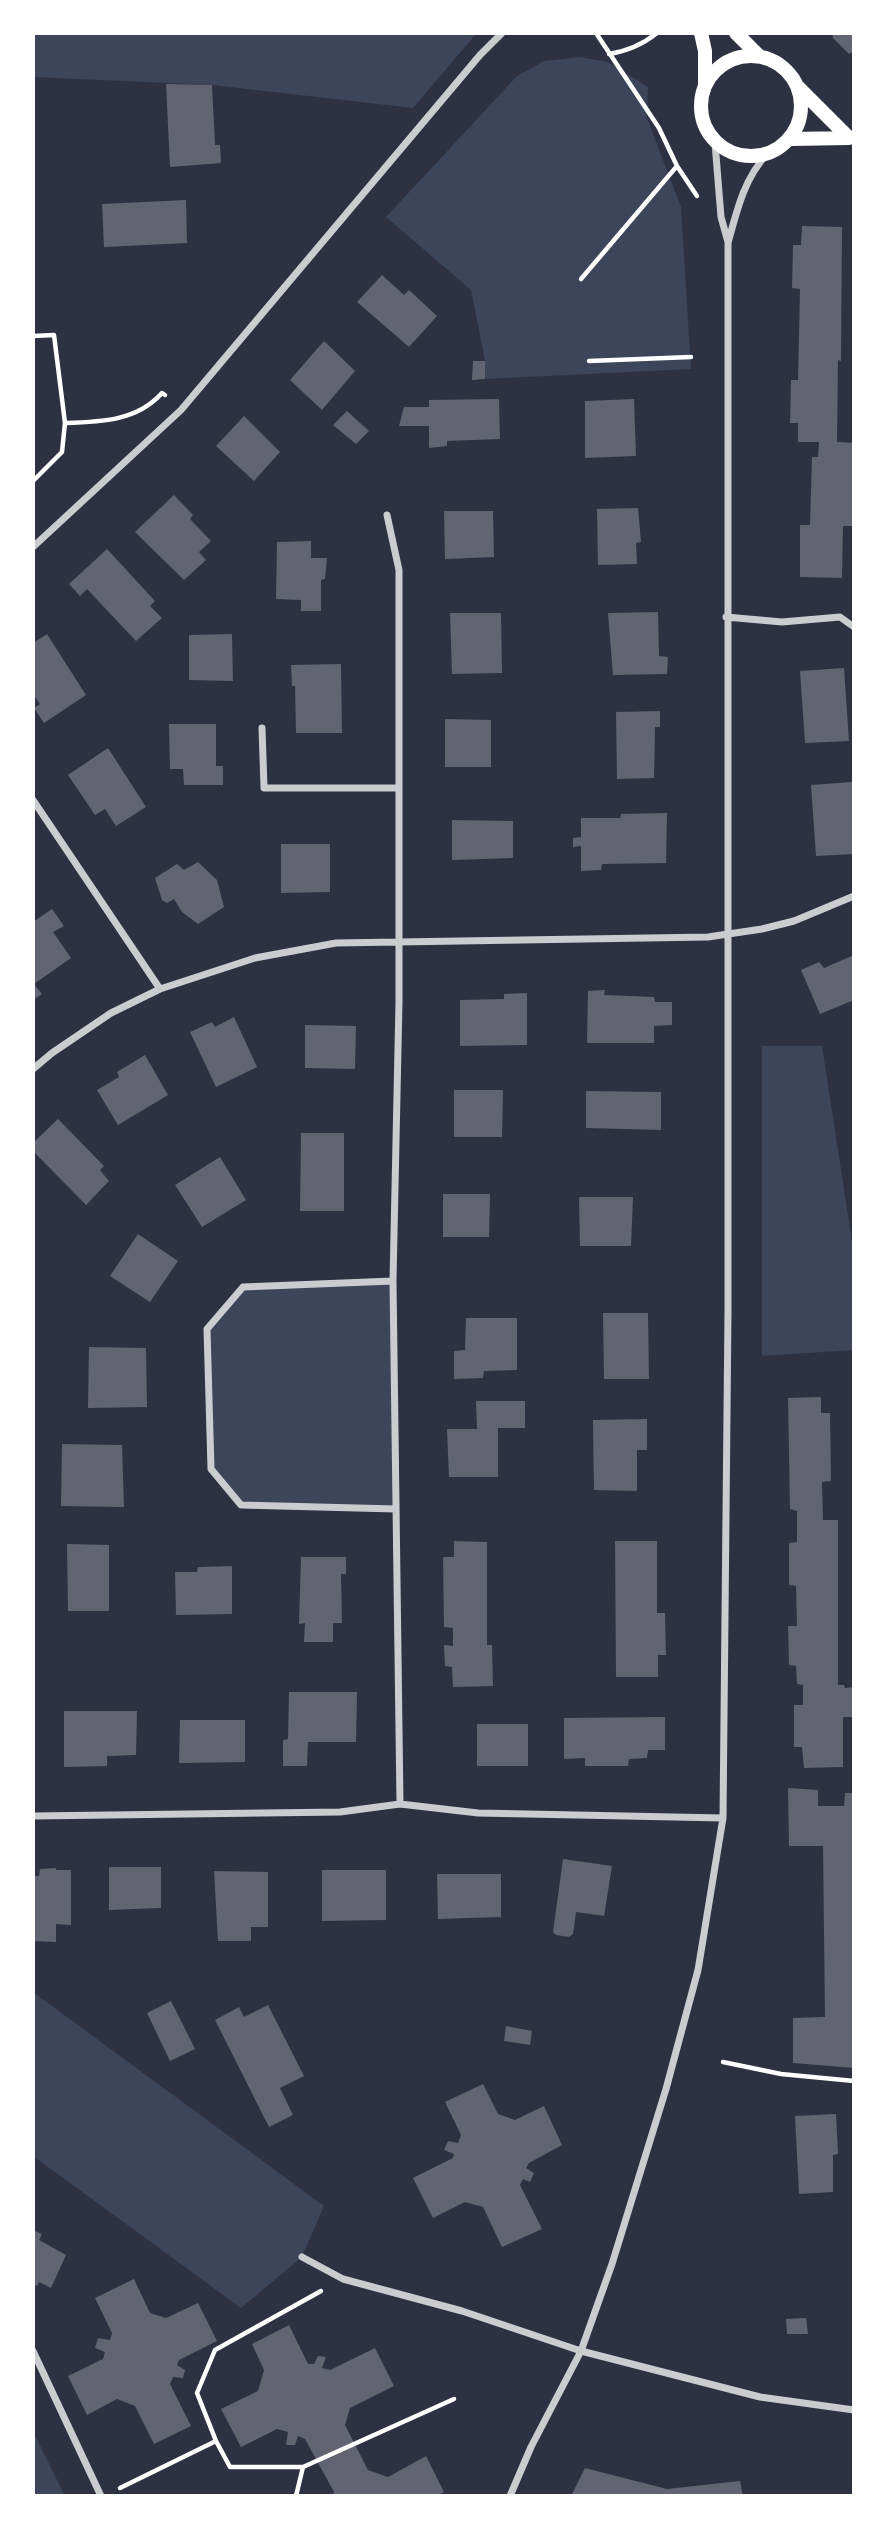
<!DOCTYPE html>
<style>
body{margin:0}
#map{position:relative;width:887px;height:2529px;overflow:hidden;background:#2d3142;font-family:Helvetica,sans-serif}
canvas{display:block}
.frame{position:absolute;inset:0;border:35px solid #fff;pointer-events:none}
</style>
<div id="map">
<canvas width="887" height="2529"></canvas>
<div class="frame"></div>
</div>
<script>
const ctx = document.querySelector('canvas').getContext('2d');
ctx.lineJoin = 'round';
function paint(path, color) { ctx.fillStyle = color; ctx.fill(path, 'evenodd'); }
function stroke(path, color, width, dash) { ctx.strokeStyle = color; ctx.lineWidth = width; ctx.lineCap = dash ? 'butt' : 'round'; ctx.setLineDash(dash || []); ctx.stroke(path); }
const green = new Path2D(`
 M33,33H477L413,108L212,85L33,77Z
 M580,57L608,62L648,87L647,118L681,207L691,369L485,379V361L471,290L386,217L517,76L544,61Z
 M762,1046H822L854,1254V1350L762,1356Z
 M393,1281L396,1509L241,1505L211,1469L207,1329L243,1287Z
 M33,1992L324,2206L302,2257L241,2308L33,2156Z
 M33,2431L65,2496H33Z`);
const building = new Path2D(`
 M832,33H854V51L849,54L833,38Z
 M166,84L212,85L215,145H220L221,163L170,167Z
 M186,200L187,243L104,247L102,204Z
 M802,226L842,227L841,361L838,360L837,442L854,443V526H843L842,578L800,577V525H810L812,457H818L819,442H798V423H790L791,380H798L800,289L792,288L793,245H801Z
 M382,275L404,295L409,290L437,316L409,347L357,302Z
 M324,341L355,371L322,410L290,380Z
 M473,361H485V379L472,380Z
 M499,399L500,439L447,441V446L429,448V426H399L404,407H429V400Z
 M634,399L636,456L585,458V401Z
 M347,411L369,431L356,444L333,425Z
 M244,416L280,452L254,481L216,446Z
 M174,495L193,515L190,519L211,541L199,552L206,560L184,580L135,532Z
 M638,508L641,542L636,543L637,564L598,565L597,509Z
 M444,511H493L494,557L445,559Z
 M311,541V558H327L325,579L321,580V611H301V600L276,599L277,542Z
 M107,549L155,601L150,606L162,618L136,641L87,589L80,596L69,584Z
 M658,612L659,656L668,657L667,674L613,675L608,613Z
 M450,613H501L502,673L452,674Z
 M47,634L86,695L44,723L34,708L40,704L33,694V643Z
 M232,634L233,681L189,680V635Z
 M341,664L342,733H296L295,686H292L291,665Z
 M844,668L849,741L805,743L800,671Z
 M660,711V727H655L654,778L617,779L616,712Z
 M445,719L491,720V767H445Z
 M169,724H216V766H223V785H184L183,769H170Z
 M108,748L146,807L116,826L105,809L95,815L68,775Z
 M852,782L854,854L816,856L811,785Z
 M667,813L666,863L602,864L601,870L581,871V846L573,847V838L581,837V818H620L621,814Z
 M452,820L513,821V858L452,860Z
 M281,844H330V892L281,893Z
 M198,862L217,880L224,907L198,924L182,912L174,899L167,903L162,900L155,878L177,864L184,870Z
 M52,909L64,926L53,932L71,958L34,984L42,994L33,1000V922Z
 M854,955V1000L820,1014L801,970L819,962L824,968Z
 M605,990L604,995L654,997L655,1002H672V1025L654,1026V1043H587L588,991Z
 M527,993V1045L460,1046V1000L504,999V994Z
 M234,1017L257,1067L216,1087L190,1032L212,1022L215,1027Z
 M305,1025L356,1026L355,1069L305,1068Z
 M145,1055L168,1095L118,1125L97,1090L119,1077L117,1072Z
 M454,1090H503L502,1137H454Z
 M586,1091L661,1092V1130L586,1128Z
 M58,1119L104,1166L100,1170L109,1181L86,1205L33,1151V1143Z
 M301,1133H344V1211H300Z
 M220,1157L246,1200L202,1227L175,1185Z
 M443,1194H490L489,1237H443Z
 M579,1197H633L631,1246H580Z
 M138,1234L178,1261L150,1302L110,1276Z
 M603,1313H648L649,1379H604Z
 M466,1318H517V1370L484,1371L483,1378L454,1379V1351L465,1350Z
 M89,1347L146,1348L147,1407L88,1408Z
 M821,1397V1413H830L831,1481L822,1482L823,1520H838V1685H844L845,1688L854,1687V1717H843V1767L804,1768L802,1747H794V1705H803V1685L797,1684L796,1666L789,1665L788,1626H797L796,1586L789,1585V1543L797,1542V1511L790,1509L788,1398Z
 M476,1401H525V1428H498V1477H449L447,1429H477Z
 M647,1419V1450H637V1491L594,1490L593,1420Z
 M62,1444L122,1445L124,1507L61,1506Z
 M454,1541L487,1542V1645H492L493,1686L453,1687L452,1667L445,1666L444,1645L453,1646V1628L444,1627L443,1557H454Z
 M615,1541H657V1613H665L666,1655H658V1677H616Z
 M67,1544L109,1545V1611H68Z
 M301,1557H346V1574H341L342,1623H333V1642H304L305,1623L299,1624Z
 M232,1566V1614L176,1615L175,1572H197L198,1567Z
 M289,1692H357L356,1742H308L307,1766H283V1740L288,1739Z
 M64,1711H137L136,1755L107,1756V1766L64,1767Z
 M665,1717V1750H648L647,1758L629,1759L628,1766H585V1758L564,1759V1718Z
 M180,1720H245V1762L179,1763Z
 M477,1724H528V1766H477Z
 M788,1788L818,1790V1806H844L845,1793H854V2068L793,2063V2018L825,2017L823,1846H789Z
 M563,1859L612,1866L604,1916L576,1912L573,1934L569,1937L556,1935L553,1932Z
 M109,1867H161V1908L109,1910Z
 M56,1868V1870H71V1925L56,1924V1942L33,1941V1876H39L40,1869Z
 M322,1870H386V1920L322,1921Z
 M214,1871L268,1872V1927H251V1941H218Z
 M437,1874H501V1917L438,1919Z
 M171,2001L195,2049L170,2061L147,2013Z
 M268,2005L304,2076L280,2088L293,2115L269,2127L215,2020L239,2007L244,2017Z
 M506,2026L532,2031L530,2045L504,2041Z
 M483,2084L498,2114L515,2120L544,2106L562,2145L529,2163L526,2168L534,2173L530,2182L523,2179L520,2185L542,2229L502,2247L483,2207L465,2202L433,2218L413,2178L453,2158L454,2154L444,2150L448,2141L458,2143L461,2135L445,2102Z
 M836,2114L838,2154L833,2155V2192L799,2194L795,2116Z
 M33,2230L42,2234L39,2240L66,2255L51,2288L39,2282L37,2286L33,2284Z
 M134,2279L150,2313L166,2318L198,2303L217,2341L179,2360L177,2365L185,2370L183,2378L173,2377L170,2384L191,2426L154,2444L135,2406L117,2399L87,2415L68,2376L103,2359L105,2352L95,2348L98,2338L110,2340L112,2333L95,2298Z
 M806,2318L808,2334H787L786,2319Z
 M289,2325L308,2364H314L318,2356L326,2357L322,2368L330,2370L375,2348L394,2386L350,2408L345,2425L368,2470L388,2477L426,2456L444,2492L436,2496H333L334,2492L305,2439L298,2436L295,2445H286L288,2432L277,2429L241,2447L221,2409L258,2391L264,2370L252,2344Z
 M585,2468L667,2489L740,2481L743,2496H571Z`);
const path = new Path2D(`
 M596,33L659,128L677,166L697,196
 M609,54C628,51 642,45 657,33
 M581,279L677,166
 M33,336L54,335L65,423
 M589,361L691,357
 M33,481L62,452L65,423C101,422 137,421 162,393L165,395
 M723,2062L781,2074L854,2081
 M321,2291L215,2350L197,2393L216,2441L230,2467H303L454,2399
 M120,2488L216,2441
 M296,2496L303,2467`);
const minor = new Path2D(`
 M715,143L721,217L728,242
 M387,515L399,570V1002L393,1281L400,1804
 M33,547L181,410L480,55L502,33
 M726,617L782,622L840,617L854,627
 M262,728L264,788H398
 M33,800L160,989
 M33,1069L52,1053L111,1013L160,989L255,958L336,943L708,937L762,929L794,921L854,896
 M393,1281L243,1287L207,1329L211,1469L241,1505L396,1509
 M33,1816L340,1812L400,1804L478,1813L723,1818
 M302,2257L343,2279L462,2311L581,2351L760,2397L854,2410
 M33,2351L101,2496
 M510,2496L531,2447L581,2351L612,2264L666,2089L698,1970L723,1818L728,1312V243C737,210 744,179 767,154`);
const secondary = new Path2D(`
 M701,33L705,51V86
 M736,33L759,56
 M701 106a50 50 0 1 1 100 0a50 50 0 1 1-100 0Z
 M798,87L849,138
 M791,139L849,138`);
paint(green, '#3c4559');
paint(building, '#626471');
stroke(path, '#fff', 4.5);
stroke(minor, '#caccd0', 7);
stroke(secondary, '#fff', 14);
</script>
